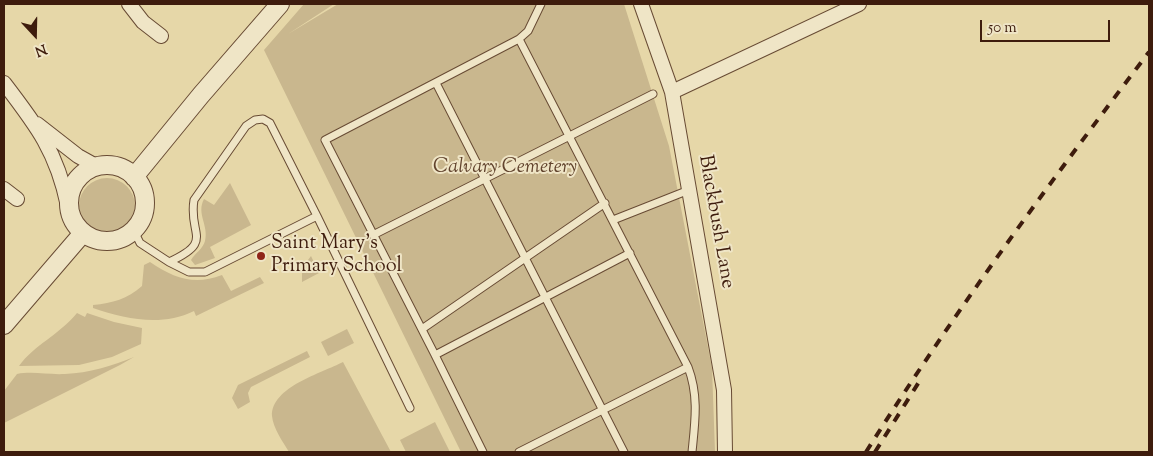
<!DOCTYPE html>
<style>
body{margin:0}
#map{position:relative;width:1153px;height:456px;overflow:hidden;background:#e6d7a8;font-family:"Sorts Mill Goudy",serif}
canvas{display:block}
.frame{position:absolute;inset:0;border:5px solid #3e1c0d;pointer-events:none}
.north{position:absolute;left:10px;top:10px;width:50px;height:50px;-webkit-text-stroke:4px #efe5c6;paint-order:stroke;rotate:159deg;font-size:14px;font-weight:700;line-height:20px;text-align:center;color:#3e1c0d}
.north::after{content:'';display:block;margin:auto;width:18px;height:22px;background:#3e1c0d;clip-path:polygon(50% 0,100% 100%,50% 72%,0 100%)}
.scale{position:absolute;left:980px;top:20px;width:130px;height:22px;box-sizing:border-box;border:2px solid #3e1c0d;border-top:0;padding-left:6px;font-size:15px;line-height:18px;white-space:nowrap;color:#3e1c0d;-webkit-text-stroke:4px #efe5c6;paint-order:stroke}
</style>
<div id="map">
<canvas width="1153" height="456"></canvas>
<div class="frame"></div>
<div class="north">N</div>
<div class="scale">50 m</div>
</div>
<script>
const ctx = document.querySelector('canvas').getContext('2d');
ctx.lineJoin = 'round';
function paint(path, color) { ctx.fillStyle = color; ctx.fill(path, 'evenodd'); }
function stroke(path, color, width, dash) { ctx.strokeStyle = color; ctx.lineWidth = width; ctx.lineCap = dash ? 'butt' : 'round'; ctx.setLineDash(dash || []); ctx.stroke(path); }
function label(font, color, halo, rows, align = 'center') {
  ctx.font = font + ' "Sorts Mill Goudy",serif'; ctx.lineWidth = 4; ctx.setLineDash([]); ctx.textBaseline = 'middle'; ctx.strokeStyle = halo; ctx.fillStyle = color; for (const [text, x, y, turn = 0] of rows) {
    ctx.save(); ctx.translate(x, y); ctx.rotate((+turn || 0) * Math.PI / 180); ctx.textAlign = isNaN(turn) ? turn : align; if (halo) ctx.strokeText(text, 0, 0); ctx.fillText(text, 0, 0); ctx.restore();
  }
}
const green = new Path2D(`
 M304,4H334L288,34L338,4H624L669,146L712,368L715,452H461L264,50Z
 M79 206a28 28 0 1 1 56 0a28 28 0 1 1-56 0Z
 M230,183L251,225L210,247L215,258L195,265L191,260C195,253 203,249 205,241C209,225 196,214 204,199L214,205Z
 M311,256L319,273L302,282V268Z
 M150,262C174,278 194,286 222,275L231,291L260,277L264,283L196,316L194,311C161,327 126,319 93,308V305C113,303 127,299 142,286L144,265Z
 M77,313L85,317L87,313L114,322L142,328L141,344L112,357L79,365L19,366C34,345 59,335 77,313Z
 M347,329L354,343L328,356L321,342Z
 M307,351L310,357L251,387L248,393L250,402L238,409L232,398L238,385Z
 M134,357L120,365L4,423V391L17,374C33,371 48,375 65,374C89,373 112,366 134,357Z
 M343,362L391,452H289C283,442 273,428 272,416C271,387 322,373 343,362Z
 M435,422L450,452H406L400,440Z`);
const service = new Path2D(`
 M519,39L528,31L541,4
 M436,83L624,452
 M613,220L689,190
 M134,231L140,243L169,262C215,241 188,235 194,200L246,126L255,120L263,119L270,123L317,216
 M373,235L653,94
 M169,262L189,272H205L317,216L410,408
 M422,329L605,203
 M435,355L325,140L519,39L688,367C699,396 695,422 692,452
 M483,452L435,355L630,253
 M519,452L688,367`);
const minor = new Path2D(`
 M129,4L143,22L161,36
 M641,4L672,92L724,390L725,452
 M4,83C37,126 57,152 68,206
 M672,92L859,4
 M37,124L78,156L96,166
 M4,189L17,199`);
const tertiary = new Path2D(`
 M69 203a38 38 0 1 1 76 0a38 38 0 1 1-76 0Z
 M134,177L201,95L280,4
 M4,325L83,233`);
const rail = new Path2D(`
 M866,452C953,314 1050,182 1149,52
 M875,452L919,382`);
const markers = [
 [261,256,5,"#8f2418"]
];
const parkNames = [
 ["Calvary Cemetery",505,169]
];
const streetNames = [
 ["Blackbush Lane",715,222,80]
];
const poiNames = [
 ["Saint Mary's",271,245],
 ["Primary School",271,268]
];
paint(green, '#c9b78e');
stroke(service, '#684b34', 9);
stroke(minor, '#684b34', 16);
stroke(tertiary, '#684b34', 20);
stroke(service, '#efe5c6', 7);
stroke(minor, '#efe5c6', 14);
stroke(tertiary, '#efe5c6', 18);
stroke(rail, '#3e1c0d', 4, [9, 9]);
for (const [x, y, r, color] of markers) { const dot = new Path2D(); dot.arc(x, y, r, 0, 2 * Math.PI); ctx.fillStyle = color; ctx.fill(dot); stroke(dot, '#efe5c6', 2); }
label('italic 20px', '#61432d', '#efe5c6', parkNames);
label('20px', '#3e1c0d', '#efe5c6', streetNames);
label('20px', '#3e1c0d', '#efe5c6', poiNames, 'left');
</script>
